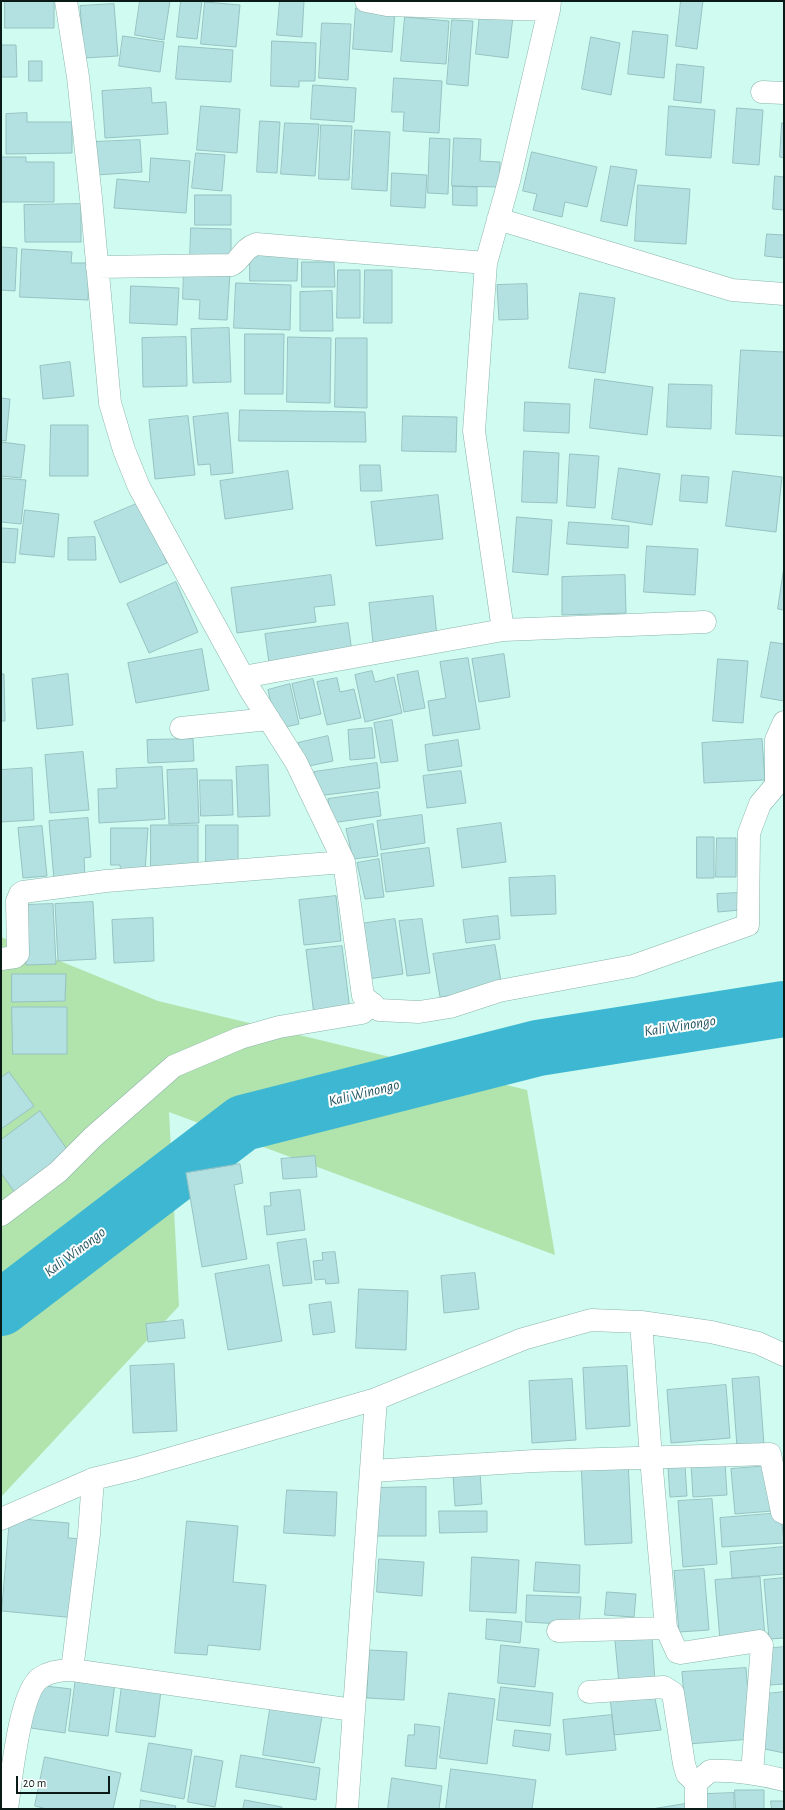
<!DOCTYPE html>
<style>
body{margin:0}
#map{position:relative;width:785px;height:1810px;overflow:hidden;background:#cffbf0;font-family:"Alegreya Sans",sans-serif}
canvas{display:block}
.frame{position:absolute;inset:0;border:2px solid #0a1b17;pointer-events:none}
.scale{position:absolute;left:16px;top:1776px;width:94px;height:18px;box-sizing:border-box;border:2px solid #0a1b17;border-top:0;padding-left:5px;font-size:12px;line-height:14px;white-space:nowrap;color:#0a1b17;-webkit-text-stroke:3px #fff;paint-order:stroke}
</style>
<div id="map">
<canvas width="785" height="1810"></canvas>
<div class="frame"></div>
<div class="scale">20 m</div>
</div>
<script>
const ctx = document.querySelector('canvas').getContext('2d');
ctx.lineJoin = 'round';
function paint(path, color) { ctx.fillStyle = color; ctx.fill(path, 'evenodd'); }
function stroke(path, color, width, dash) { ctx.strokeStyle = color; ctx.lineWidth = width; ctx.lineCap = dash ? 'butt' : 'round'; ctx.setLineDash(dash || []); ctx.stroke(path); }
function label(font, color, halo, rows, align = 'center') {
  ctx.font = font + ' "Alegreya Sans",sans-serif'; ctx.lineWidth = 4; ctx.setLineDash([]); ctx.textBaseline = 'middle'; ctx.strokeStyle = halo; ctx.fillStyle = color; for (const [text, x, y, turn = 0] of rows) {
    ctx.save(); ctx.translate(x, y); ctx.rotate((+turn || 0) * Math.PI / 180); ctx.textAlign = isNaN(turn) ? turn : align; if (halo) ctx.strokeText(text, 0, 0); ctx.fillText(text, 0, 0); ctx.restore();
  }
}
const green = new Path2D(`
 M1,937L158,1001L527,1090L555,1255L169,1112L179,1306L1,1497Z`);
const river = new Path2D(`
 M1,1308L243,1123L538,1048L784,1009`);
const building = new Path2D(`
 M5,1H54V28H5Z
 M140,1H170L164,40L135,35Z
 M181,1H202L197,39L177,37Z
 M280,1H304L302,37L277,35Z
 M681,1H703L697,49L676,46Z
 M205,2L240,5L236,47L201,44Z
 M114,4L118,56L84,58L80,6Z
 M356,8L395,10L392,52L353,49Z
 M480,13L513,17L508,58L476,54Z
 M405,17L449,21L446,64L401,61Z
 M452,20L473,21L468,86L447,84Z
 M322,23L351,24L348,80L319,78Z
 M633,31L668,35L664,78L628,74Z
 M123,36L164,42L160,72L119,66Z
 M591,37L620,43L611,95L582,89Z
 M272,41L316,43L315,81H299V87L271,86Z
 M1,45H16L17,77H1Z
 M179,46L233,50L231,82L176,79Z
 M29,61H42V81H29Z
 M677,64L704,67L701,103L674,100Z
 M394,78L442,81L439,133L403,131L404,112H392Z
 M313,85L356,88L354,122L311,119Z
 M151,88L152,103L166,102L168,134L105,138L102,91Z
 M201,106L240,109L237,153L197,150Z
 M669,106L715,110L711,158L666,155Z
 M737,108L763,110L759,165L733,163Z
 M27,113V122H72V153L6,154V114Z
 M260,121L280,122L277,173L257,172Z
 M285,123L319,124L315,176L281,174Z
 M782,123L784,124V158L780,157Z
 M321,125L352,126L349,180L319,179Z
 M355,130L390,132L387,191L352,189Z
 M430,138L450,139L448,194L428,193Z
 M454,138L481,139L480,161L500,162L499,187L452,186Z
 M140,140L142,172L96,175L94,142Z
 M532,152L597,167L587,207L565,202L562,217L533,210L537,194L523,191Z
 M196,153L225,155L222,191L192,188Z
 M2,157H26V162H54V202H2Z
 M151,158L190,161L186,213L114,208L117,179L149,182Z
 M611,166L637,170L627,226L601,221Z
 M392,173L427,175L425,208L391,206Z
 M775,176L784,177V210L773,209Z
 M638,185L690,189L686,244L635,241Z
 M453,186L477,187V206L453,205Z
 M195,195H231V225H195Z
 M81,204V242H25L24,205Z
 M191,228L231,229V262H190Z
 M767,234L784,235V258L765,256Z
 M1,247L17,248L15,291L1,290Z
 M22,249L72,252L71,263H89L88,300L20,297Z
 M250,249L298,250L297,281H250Z
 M302,262H334L335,287H302Z
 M184,270L230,273L227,320L199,319L200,300L183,299Z
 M338,270H360V318H337Z
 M365,270H392V323H364Z
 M236,283L291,285L290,330L234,328Z
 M527,284L528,319L499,320L497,285Z
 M131,286L179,288L177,325L130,323Z
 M332,291L333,331H300V292Z
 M580,293L615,298L605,373L569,368Z
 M229,328L231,382L193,383L191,329Z
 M245,334H284L283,394H245Z
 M186,337L187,386L143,387L142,338Z
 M288,337L331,338L330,403L287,402Z
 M336,338H367V408L335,407Z
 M741,350L784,352V436L736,434Z
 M70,362L74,396L43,399L40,366Z
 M595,379L653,387L647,435L590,428Z
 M669,384L712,385L711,429L667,427Z
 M1,398L10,399L6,441L1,440Z
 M525,402L570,404L569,433L524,431Z
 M240,410L365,412L366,442L239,441Z
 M228,413L233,473L211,475L210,464L198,465L193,417Z
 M188,416L195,475L155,479L149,420Z
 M403,416L457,417L456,452L402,451Z
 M51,425H88V476H50Z
 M1,442L25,445L21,478L1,476Z
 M524,451L559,453L557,503L522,502Z
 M570,454L599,456L595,508L567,506Z
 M360,465H380L382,491H361Z
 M619,468L660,474L652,525L612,519Z
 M288,471L293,509L225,519L220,481Z
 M733,471L782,477L776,532L726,526Z
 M682,475L709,477L707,503L680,501Z
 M1,478L26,480L21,524L1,522Z
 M438,495L443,539L376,546L371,502Z
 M141,502L167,563L120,583L94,522Z
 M25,510L59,514L54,557L20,554Z
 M517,517L552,520L548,575L513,572Z
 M569,522L629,526L628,548L567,544Z
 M1,528L18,529L15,563L1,562Z
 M95,537L96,560H68V538Z
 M647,546L698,549L695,595L644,592Z
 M784,567V610L778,609Z
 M331,575L335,605L314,607L316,622L237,633L231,588Z
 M625,575L626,613L562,615V577Z
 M176,582L198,632L149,653L127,604Z
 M433,596L437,637L373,643L369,603Z
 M348,623L352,652L269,663L265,634Z
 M771,642L784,644V701L761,697Z
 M202,649L209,690L136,703L128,663Z
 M504,654L510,697L479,702L472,659Z
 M468,658L480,729L433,736L428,701L446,698L440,662Z
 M718,659L748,661L743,723L713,721Z
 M372,671L375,682L394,677L402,713L365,722L355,675Z
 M418,671L425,708L404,712L397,675Z
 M1,674H4L5,721H1Z
 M68,674L73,725L37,729L32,679Z
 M337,678L340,692L354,689L361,718L327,725L317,682Z
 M313,679L321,714L300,719L292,684Z
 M290,684L299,724L277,729L268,690Z
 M392,720L398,761L381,763L374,723Z
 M372,728L375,758L350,760L348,730Z
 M328,736L333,761L304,767L298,743Z
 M193,739L194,761L148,763L147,740Z
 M762,739L765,780L704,783L702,743Z
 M458,740L462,766L428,771L425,745Z
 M83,752L89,810L50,813L45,755Z
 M377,763L380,788L317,796L314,772Z
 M268,765L270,816L238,817L236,767Z
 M162,767L165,819L99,823L98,789L117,788L116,769Z
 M32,768L34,820L1,822V770Z
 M197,769L199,823L169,824L167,770Z
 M461,771L466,803L427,808L423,776Z
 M200,780H232L233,815L201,816Z
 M378,792L381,816L331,823L328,799Z
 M422,815L425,843L381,850L377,821Z
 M88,818L91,857L84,858L85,877L54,880L49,821Z
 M501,823L506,862L462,868L457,829Z
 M373,824L378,856L353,859L346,829Z
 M151,825H198V871H151Z
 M206,825H238V866L206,865Z
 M42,826L47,876L23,878L18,828Z
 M111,828H148L145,872L121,874L120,865H111Z
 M697,837H714V878H697Z
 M717,838H736V877H716Z
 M429,848L434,886L386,892L381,854Z
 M379,859L384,897L365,899L357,863Z
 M555,876L556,914L511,916L509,878Z
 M738,893L740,910L718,912L717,894Z
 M336,896L341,941L304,945L299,900Z
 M93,902L96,959L58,961L55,904Z
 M53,904L56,964L26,965L24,905Z
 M498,916L500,939L466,943L463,920Z
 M153,918L154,961L114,963L112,920Z
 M395,919L403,974L368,979L360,924Z
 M422,919L430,973L407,976L399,921Z
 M495,945L502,988L440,997L433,954Z
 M342,946L350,1010L314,1015L306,950Z
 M12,974H66L65,1001L12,1002Z
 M12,1007H67V1054H13Z
 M9,1072L34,1106L1,1129V1078Z
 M40,1111L71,1155L16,1194L1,1173V1140Z
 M315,1156L317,1177L283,1179L281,1159Z
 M240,1164L243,1183L234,1185L247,1259L202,1267L186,1173Z
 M300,1190L305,1230L267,1235L264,1206H271L270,1193Z
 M306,1239L312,1283L283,1286L277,1243Z
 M335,1252L339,1283L326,1284L325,1279L315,1280L313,1261L323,1260L322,1253Z
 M269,1265L282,1341L228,1350L215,1274Z
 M475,1273L479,1309L444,1313L441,1276Z
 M359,1289L408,1291L406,1350L356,1348Z
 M331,1302L335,1332L313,1335L309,1305Z
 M183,1320L185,1338L148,1342L146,1324Z
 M174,1364L177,1431L133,1433L130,1366Z
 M627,1366L630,1426L586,1429L583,1368Z
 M759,1377L764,1445L737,1447L732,1379Z
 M572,1379L576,1440L532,1443L529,1381Z
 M726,1385L730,1438L671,1443L667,1390Z
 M628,1460L632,1543L585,1545L581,1462Z
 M725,1461L727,1495L693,1497L691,1464Z
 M685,1466L687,1496L670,1497L668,1467Z
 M768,1466L772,1511L735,1514L731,1469Z
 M480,1472L482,1504L455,1506L453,1474Z
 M426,1487V1536H371V1488Z
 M287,1490L337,1492L335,1536L284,1533Z
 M712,1499L717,1564L683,1567L678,1501Z
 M439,1511H487V1532L440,1533Z
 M781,1513L784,1543L722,1547L720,1518Z
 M10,1518L69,1523L68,1538L83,1539L76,1618L2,1611Z
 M187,1521L238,1526L233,1582L266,1585L260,1650L208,1645L207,1655L175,1653Z
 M784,1547V1574L732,1578L730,1552Z
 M472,1557L519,1560L516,1613L470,1611Z
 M379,1559L424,1562L422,1596L377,1592Z
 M536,1562L580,1565L579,1593L534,1591Z
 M704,1569L709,1630L679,1632L674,1571Z
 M760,1577L765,1637L720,1640L715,1580Z
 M784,1578V1638L769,1639L764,1580Z
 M607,1592L636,1594L634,1617L605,1615Z
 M527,1595L581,1597L579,1625L526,1622Z
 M487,1619L522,1622L520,1643L486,1639Z
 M652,1638L655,1682L619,1684L615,1641Z
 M501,1645L539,1649L535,1687L498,1683Z
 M784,1647V1684L769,1685L766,1649Z
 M370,1650L407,1652L404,1700L367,1698Z
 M746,1668L752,1739L688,1744L682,1672Z
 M76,1677L115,1683L108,1736L69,1731Z
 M37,1685L71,1689L65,1733L31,1728Z
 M122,1685L161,1691L155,1737L116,1732Z
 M501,1687L553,1693L550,1726L497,1720Z
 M784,1692V1753L760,1748L766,1694Z
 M449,1693L495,1699L487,1764L440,1758Z
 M654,1693L661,1730L614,1735L610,1697Z
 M271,1703L323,1711L314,1763L263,1755Z
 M612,1715L616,1750L566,1755L563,1720Z
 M415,1724L440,1727L436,1769L405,1766L408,1735H414Z
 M515,1730L551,1734L549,1751L513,1746Z
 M149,1743L192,1750L184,1799L141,1791Z
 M241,1755L320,1768L316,1800L236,1787Z
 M195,1756L223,1761L215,1807L188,1802Z
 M45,1757L121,1773L113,1809H47L35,1806Z
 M451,1769L536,1780L532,1809H446Z
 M392,1778L442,1786L439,1809H388Z
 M735,1790H764V1809H736Z
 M734,1793V1809H706V1794Z
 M141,1800L176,1806L175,1809H140Z
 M245,1800L282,1807V1809H243Z
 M771,1801H784V1809H772Z
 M685,1804L686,1809H652Z`);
const minor = new Path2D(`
 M66,1L78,77L91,198L110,403L124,450L139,487L249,688L296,762L344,862L363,996L379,1010L419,1012L450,1007L499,991L633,966L748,925L749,833L760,804L776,785V740L784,722
 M366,1L387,5L549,10
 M762,92L784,93
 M498,219L732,290L784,294
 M97,267L231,265C240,262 242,249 256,244L486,263
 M503,630L474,431L486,263L509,181L549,10L550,1
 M243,677L503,630L705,622
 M181,728L269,719
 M1,959L15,957L18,954L17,901L20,894L23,892L106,881L344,862
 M1,1215L58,1172L93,1137L174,1066L240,1038L279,1027L362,1013L373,1004
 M641,1322L651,1458L666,1628L677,1652L681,1653L759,1641L762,1645L752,1773
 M372,1471L534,1461L770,1454L782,1512L784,1513
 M1,1519L93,1479
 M558,1631L666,1628
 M72,1670L89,1534L93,1479L134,1469L376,1399L523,1339L591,1320L641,1322L711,1332L758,1343L784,1355
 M589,1692L664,1687L673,1693L684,1764L687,1774L696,1783
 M696,1783L710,1771C736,1770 759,1774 784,1780
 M7,1809C11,1782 19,1693 40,1678C50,1671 61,1670 72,1670L353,1710
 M347,1809L376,1399
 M696,1809V1783`);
const waterNames = [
 ["Kali Winongo",680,1026,-9],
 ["Kali Winongo",364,1093,-14],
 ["Kali Winongo",75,1252,-37]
];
paint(green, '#b1e3ac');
stroke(river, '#3eb8d2', 56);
paint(building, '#b3e1e1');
stroke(building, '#96c2c2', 1);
stroke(minor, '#8bb4ab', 23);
stroke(minor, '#fff', 22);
label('italic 15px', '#245661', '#fff', waterNames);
</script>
